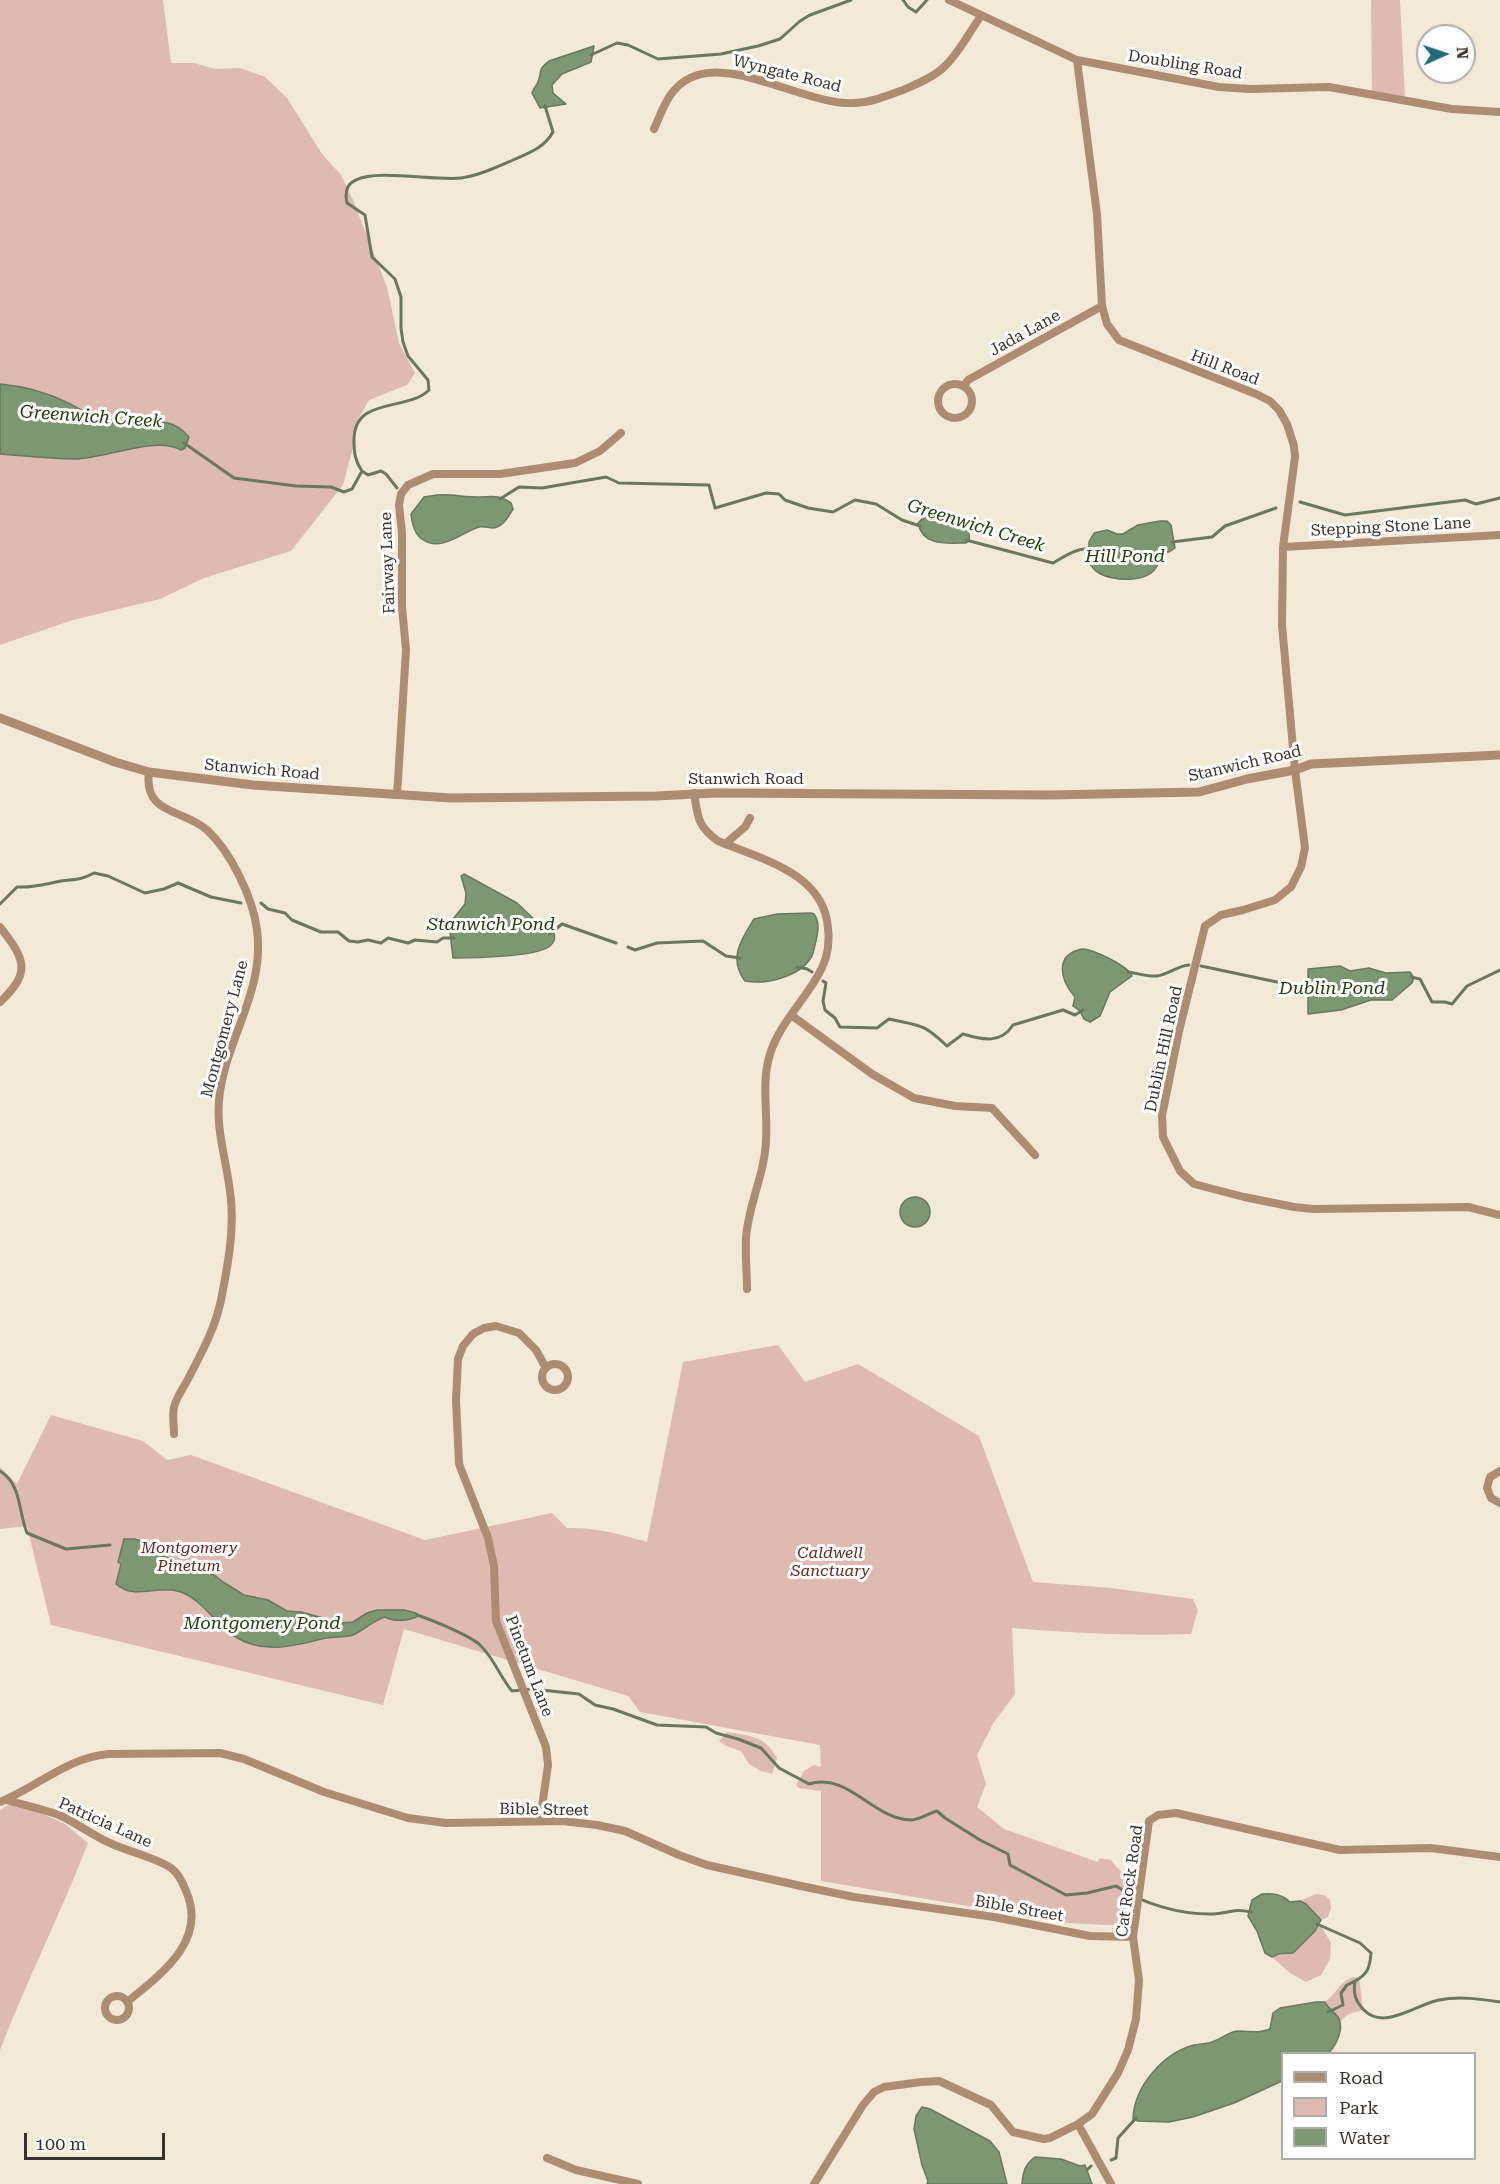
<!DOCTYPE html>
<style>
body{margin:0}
#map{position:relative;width:1500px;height:2184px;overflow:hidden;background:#f3e9d7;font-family:"Roboto Serif",serif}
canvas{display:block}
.legend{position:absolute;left:1281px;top:2052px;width:195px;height:108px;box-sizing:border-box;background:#fff;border:2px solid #afadab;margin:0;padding:8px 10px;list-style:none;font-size:18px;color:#37332c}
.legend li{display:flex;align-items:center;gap:12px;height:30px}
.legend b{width:30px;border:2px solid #afadab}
.north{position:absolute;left:1416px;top:24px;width:60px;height:60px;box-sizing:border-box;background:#fff;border:2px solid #afadab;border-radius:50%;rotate:87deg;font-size:16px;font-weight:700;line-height:24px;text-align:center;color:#37332c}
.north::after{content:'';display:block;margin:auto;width:21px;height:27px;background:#256c7a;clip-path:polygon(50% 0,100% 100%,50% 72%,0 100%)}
.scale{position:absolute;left:24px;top:2133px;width:141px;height:27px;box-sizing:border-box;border:3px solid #37332c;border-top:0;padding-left:8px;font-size:18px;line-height:21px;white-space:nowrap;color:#37332c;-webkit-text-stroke:4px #fff;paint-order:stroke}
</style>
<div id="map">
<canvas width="1500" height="2184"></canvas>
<ul class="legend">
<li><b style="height:8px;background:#ad8c72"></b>Road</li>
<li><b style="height:16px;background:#debab1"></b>Park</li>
<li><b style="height:16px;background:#7d9772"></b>Water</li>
</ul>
<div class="north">N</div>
<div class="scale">100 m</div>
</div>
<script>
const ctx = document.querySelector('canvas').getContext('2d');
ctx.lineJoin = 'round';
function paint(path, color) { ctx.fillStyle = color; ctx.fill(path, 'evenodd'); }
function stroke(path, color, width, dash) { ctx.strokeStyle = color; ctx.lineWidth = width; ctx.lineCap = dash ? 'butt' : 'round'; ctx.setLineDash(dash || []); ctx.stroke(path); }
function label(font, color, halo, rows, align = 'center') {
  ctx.font = font + ' "Roboto Serif",serif'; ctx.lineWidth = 6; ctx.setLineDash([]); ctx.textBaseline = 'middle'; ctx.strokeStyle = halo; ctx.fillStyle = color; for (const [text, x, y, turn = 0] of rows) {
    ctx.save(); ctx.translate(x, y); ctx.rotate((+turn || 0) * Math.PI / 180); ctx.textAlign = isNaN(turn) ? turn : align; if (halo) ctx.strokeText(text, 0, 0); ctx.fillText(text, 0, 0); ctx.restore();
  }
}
const green = new Path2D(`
 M0,0H163L171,63H194L215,69L240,68L265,77L287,98L322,154L341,175L353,200L387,287L399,343L415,373L407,385L369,400L356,423L354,444L343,485L291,551L204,578L160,599L73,620L0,645Z
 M1371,0H1400L1405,99L1372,93Z
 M778,1345L805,1382L858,1364L979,1436L1033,1582L1111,1588L1193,1599L1198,1610L1191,1634C1131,1636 1072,1633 1012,1628L1015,1694L994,1722L977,1755L986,1784L977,1807L1004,1829L1098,1862L1099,1859C1114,1858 1111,1863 1121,1871C1124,1873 1128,1873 1131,1875L1123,1895L1128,1926L1067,1923L821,1881V1791L799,1788L796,1785L804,1771L814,1765L821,1767L820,1745L640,1712L628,1696L404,1629L383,1705L51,1625L27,1526L0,1529V1467L17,1484L51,1415L143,1441L167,1460L191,1455L425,1540L552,1513L567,1528C595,1527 620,1534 647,1542L683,1362Z
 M727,1732C751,1736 765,1736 777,1758L772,1774L761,1771L749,1764L741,1751L726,1746L719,1741Z
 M15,1801L65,1824L88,1843C61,1913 27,1980 0,2050V1810Z
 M1316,1894L1324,1895L1330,1900L1331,1908L1328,1917L1321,1920L1300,1901Z
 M1320,1924L1331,1943L1330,1959L1321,1975L1306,1982L1290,1973L1272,1957L1293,1953Z
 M1353,1977L1359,1978L1363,2010L1349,2014L1339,2022L1337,2016L1325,2002C1336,1995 1339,1982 1353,1977Z`);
const water = new Path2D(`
 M594,46L591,62L562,74L552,85L553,93L566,104L540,108L532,93C533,90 535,87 537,84C543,74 536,70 549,61Z
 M0,384C22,386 46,392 66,402C83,410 98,421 117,424C146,430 165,409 189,437L185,448L181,450C155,436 107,458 75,459C51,459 25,456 0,454Z
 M437,495C451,494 464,497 478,497C493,497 497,494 511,503L513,509C508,517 503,527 493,528C488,528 484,526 479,527C461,533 440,553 422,539C414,534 412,523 411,514L424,497Z
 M936,513L943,518L956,517C965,524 971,529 969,541L966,543C947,543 923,547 918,523L923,518Z
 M1160,521H1167L1171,525L1175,548L1169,552H1159C1158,556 1159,563 1157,566C1148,584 1112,581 1099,573C1095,571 1091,566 1089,562V542L1094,533L1107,530L1117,534H1123L1138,525Z
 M464,874L517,903L537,922L554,933C555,938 555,942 550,946C537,957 472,958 453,958L449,924L465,904L466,893L461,876Z
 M811,913L814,914C820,923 818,931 816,941C814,947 814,954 810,959C798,977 765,985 745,981C728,958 741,940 754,919L777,914Z
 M1082,949C1093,949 1128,966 1132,976L1110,992L1100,1016L1090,1022L1084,1019L1080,1011L1073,1006L1075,997C1061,981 1053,955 1082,949Z
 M1340,966L1350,971L1369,968L1386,973L1410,972L1414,978L1412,983L1392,1000H1371L1341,1010L1308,1014V969Z
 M900 1212a15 15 0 1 1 30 0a15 15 0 1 1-30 0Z
 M124,1539H135L141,1541L155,1553L214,1575L223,1582L244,1595L268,1600L287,1611L301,1612L341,1623L353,1622L367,1613L377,1610H404L416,1613L418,1616C409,1621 394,1622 385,1617C373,1620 365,1630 353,1635C345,1638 335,1636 326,1638C295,1646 263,1655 234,1636C216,1624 202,1600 181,1592C158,1584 135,1601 116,1584L121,1564L118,1562Z
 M1262,1894C1273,1893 1282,1894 1290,1902L1300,1901L1306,1904L1321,1920L1315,1931L1293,1953L1279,1954L1272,1957L1265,1953L1257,1931L1248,1916L1252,1900Z
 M1316,2002H1325C1328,2008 1334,2012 1338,2017C1345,2028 1336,2045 1329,2053L1282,2054V2081L1234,2103L1193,2117L1169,2122L1138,2121L1133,2119C1134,2087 1163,2053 1194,2045C1200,2044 1206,2044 1212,2042C1221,2039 1228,2032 1238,2031C1250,2031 1258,2034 1270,2029L1273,2013L1280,2008Z
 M922,2107L930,2109L990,2141L999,2152L1007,2184H927L928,2181L922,2165L914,2129L916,2116Z
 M1035,2157L1061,2159L1080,2166L1085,2165L1092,2184H1022C1023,2172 1025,2164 1035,2157Z`);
const stream = new Path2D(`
 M903,0L908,7L916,12L927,0
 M591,55L617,43L628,45L658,59L721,54L758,46L780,39L800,21L810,15L851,0
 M184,443L234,478L296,486L331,487L344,492L352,489L362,471
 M362,471C355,461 354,453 354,440C354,396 407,412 429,390L428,380L408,356L403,342L401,328V297L395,279L372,257L365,215L347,203C345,194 346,184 356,180C377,169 435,181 461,178C478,176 497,167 513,160C529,153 544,148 553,132L545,106
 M362,471L368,475L381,471L386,474L397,488
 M500,499L519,487L542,488L606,477L619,483L709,485L715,508L766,493L779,494L785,500L808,508L833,512L855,500L876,504L902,520L920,526
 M1300,502L1345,515L1465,500L1476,504L1500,498
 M966,540L1053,563C1063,557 1078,547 1091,549
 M1172,542L1212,537L1225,526L1276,508
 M261,903L268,909L285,913L292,920L321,932H338L349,941L358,942L368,940L381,943L388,938L408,943L415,940L437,942L443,938H454
 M0,904L17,887C34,888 46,884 61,881C76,879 81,880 94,873L108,876L145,893L164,889L178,883L211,897L241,903
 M550,934L562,924L616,943
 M628,947L635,950L657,943L703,941L726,956L740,958
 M1201,966L1296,986H1310
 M797,967L807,969L812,972
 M1128,972C1137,973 1148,977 1157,976C1169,974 1177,966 1189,965
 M1411,977L1420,979L1432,1002H1445L1452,1004L1467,986L1500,970
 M823,981L826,983L823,1001L825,1010L835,1018L840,1027L877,1028L889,1019C921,1026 923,1023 947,1046L963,1034C983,1040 1001,1044 1013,1025L1063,1010L1075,1015L1083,1010
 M0,1471C22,1485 18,1511 27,1533L66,1549L110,1545
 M417,1615C432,1620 469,1635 480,1645C494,1658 500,1677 512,1691L532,1689L579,1694L595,1705L613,1709L657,1725L706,1727L716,1733L738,1739L761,1748L779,1768L809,1784C849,1772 872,1819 911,1820C919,1820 929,1813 937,1811L945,1818L980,1840L1008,1854L1010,1865L1066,1895L1087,1893L1116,1886C1143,1904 1181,1915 1214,1914C1230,1913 1233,1908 1251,1912
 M1317,1924L1360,1943L1371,1953C1370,1967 1368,1974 1355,1981C1353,1993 1355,2001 1364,2010C1384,2031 1417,2004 1439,2000C1459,1996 1480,1999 1500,2002
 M1328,2012L1343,2005L1341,1993L1347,1985L1355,1981
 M1111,2160L1116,2158L1118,2138L1136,2118
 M1088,2169L1091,2166`);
const minor = new Path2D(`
 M949,0L1077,60L1219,87L1250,89L1329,87L1452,109L1500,112
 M1077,60L1097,214L1102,306L1107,324L1119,340L1256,394L1270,401L1279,410L1287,424L1294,446L1295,457L1283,547L1282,625L1295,770L1305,848L1301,867L1291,887L1275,900L1243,910L1221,915L1205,926L1179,1031L1162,1116L1163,1137L1180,1171L1194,1184L1244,1197L1294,1207L1313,1209L1468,1207L1500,1215
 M654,129C663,109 669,88 690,78C732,56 807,106 855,103C872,102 887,96 903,90C917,84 936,76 946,65C960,51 970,31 981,16
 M938 401a17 17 0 1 1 34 0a17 17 0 1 1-34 0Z
 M964,386L968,380L1102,306
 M1283,547L1500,535
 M149,772C143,815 184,809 207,830C231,852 253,898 257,930C265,989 228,1036 220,1092C214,1129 228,1163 231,1200C234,1231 228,1264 222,1295C217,1325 202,1352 188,1379C184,1387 176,1398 174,1407C172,1415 174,1426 174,1434
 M694,793C698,817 697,826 718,841C761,859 824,873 828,928C830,945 826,963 817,977C802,1003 779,1025 770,1054C761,1083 768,1111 766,1140C765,1174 748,1205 746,1238C745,1255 747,1272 747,1289
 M397,795L406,650L402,607V533L399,505L401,494L408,485L433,474H500L575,463L600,451L621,433
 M725,844L745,827L750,818
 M0,927C25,959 32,972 0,1002
 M791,1015L872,1074L914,1098L955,1106L992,1108L1035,1155
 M542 1377a13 13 0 1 1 26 0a13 13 0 1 1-26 0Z
 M1500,1471L1490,1477L1487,1488L1491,1498L1500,1503
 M6,1800C24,1805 42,1809 59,1815C77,1823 93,1836 112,1844C130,1852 156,1858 171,1868C178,1873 183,1883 186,1891C208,1941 161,1974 127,2002
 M0,1802C37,1787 68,1757 109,1754L220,1753L244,1759L324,1792L408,1818L446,1823L562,1821L597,1825L625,1831L679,1855L707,1865L801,1886L854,1897L994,1917L1090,1936L1133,1937
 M540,1821L548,1765L546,1747L496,1621L494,1566L488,1538L459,1464L456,1400L458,1359L463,1346L473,1334L484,1328L496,1326L519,1333L536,1350L546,1368
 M105 2008a12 12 0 1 1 24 0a12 12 0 1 1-24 0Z
 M1078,2124L1111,2184
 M547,2158L576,2170L638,2184
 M814,2184L863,2105L874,2092L884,2087L921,2082L939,2081L991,2105L1013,2132L1044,2139L1050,2138L1078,2124L1092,2114L1118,2073L1128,2050L1136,2019L1139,1980L1133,1937L1149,1821L1158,1815L1176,1813L1340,1850L1431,1848L1500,1857`);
const tertiary = new Path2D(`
 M0,718L115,762L149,772L253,785L451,798L657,796L715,793L1050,795L1199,792L1247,779L1295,770L1311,764L1500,755`);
const streetNames = [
 ["Doubling Road",1185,65,9],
 ["Wyngate Road",787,74,14],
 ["Jada Lane",1025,333,-29],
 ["Hill Road",1225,368,21],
 ["Stepping Stone Lane",1391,527,-3],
 ["Fairway Lane",388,563,-92],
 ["Stanwich Road",1245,764,-13],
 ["Stanwich Road",262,770,5],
 ["Stanwich Road",746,779],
 ["Montgomery Lane",225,1029,-75],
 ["Dublin Hill Road",1164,1049,-78],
 ["Pinetum Lane",529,1666,69],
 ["Bible Street",544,1810,1],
 ["Patricia Lane",105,1823,24],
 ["Cat Rock Road",1130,1881,-82],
 ["Bible Street",1019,1909,10]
];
const parkNames = [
 ["Montgomery",189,1548],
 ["Pinetum",189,1566],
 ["Caldwell",830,1553],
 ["Sanctuary",830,1571]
];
const waterNames = [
 ["Greenwich Creek",91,417,4],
 ["Greenwich Creek",976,526,17],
 ["Hill Pond",1125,557],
 ["Stanwich Pond",491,925],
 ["Dublin Pond",1332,989],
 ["Montgomery Pond",262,1624]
];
paint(green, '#debab1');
paint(water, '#7d9772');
stroke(water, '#68795d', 1.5);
stroke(stream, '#68795d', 3);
stroke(minor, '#ad8c72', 8);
stroke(tertiary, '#ad8c72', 9);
label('16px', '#37332c', '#fff', streetNames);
label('italic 16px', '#65281b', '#fff', parkNames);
label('italic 18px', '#1e4109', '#fff', waterNames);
</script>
